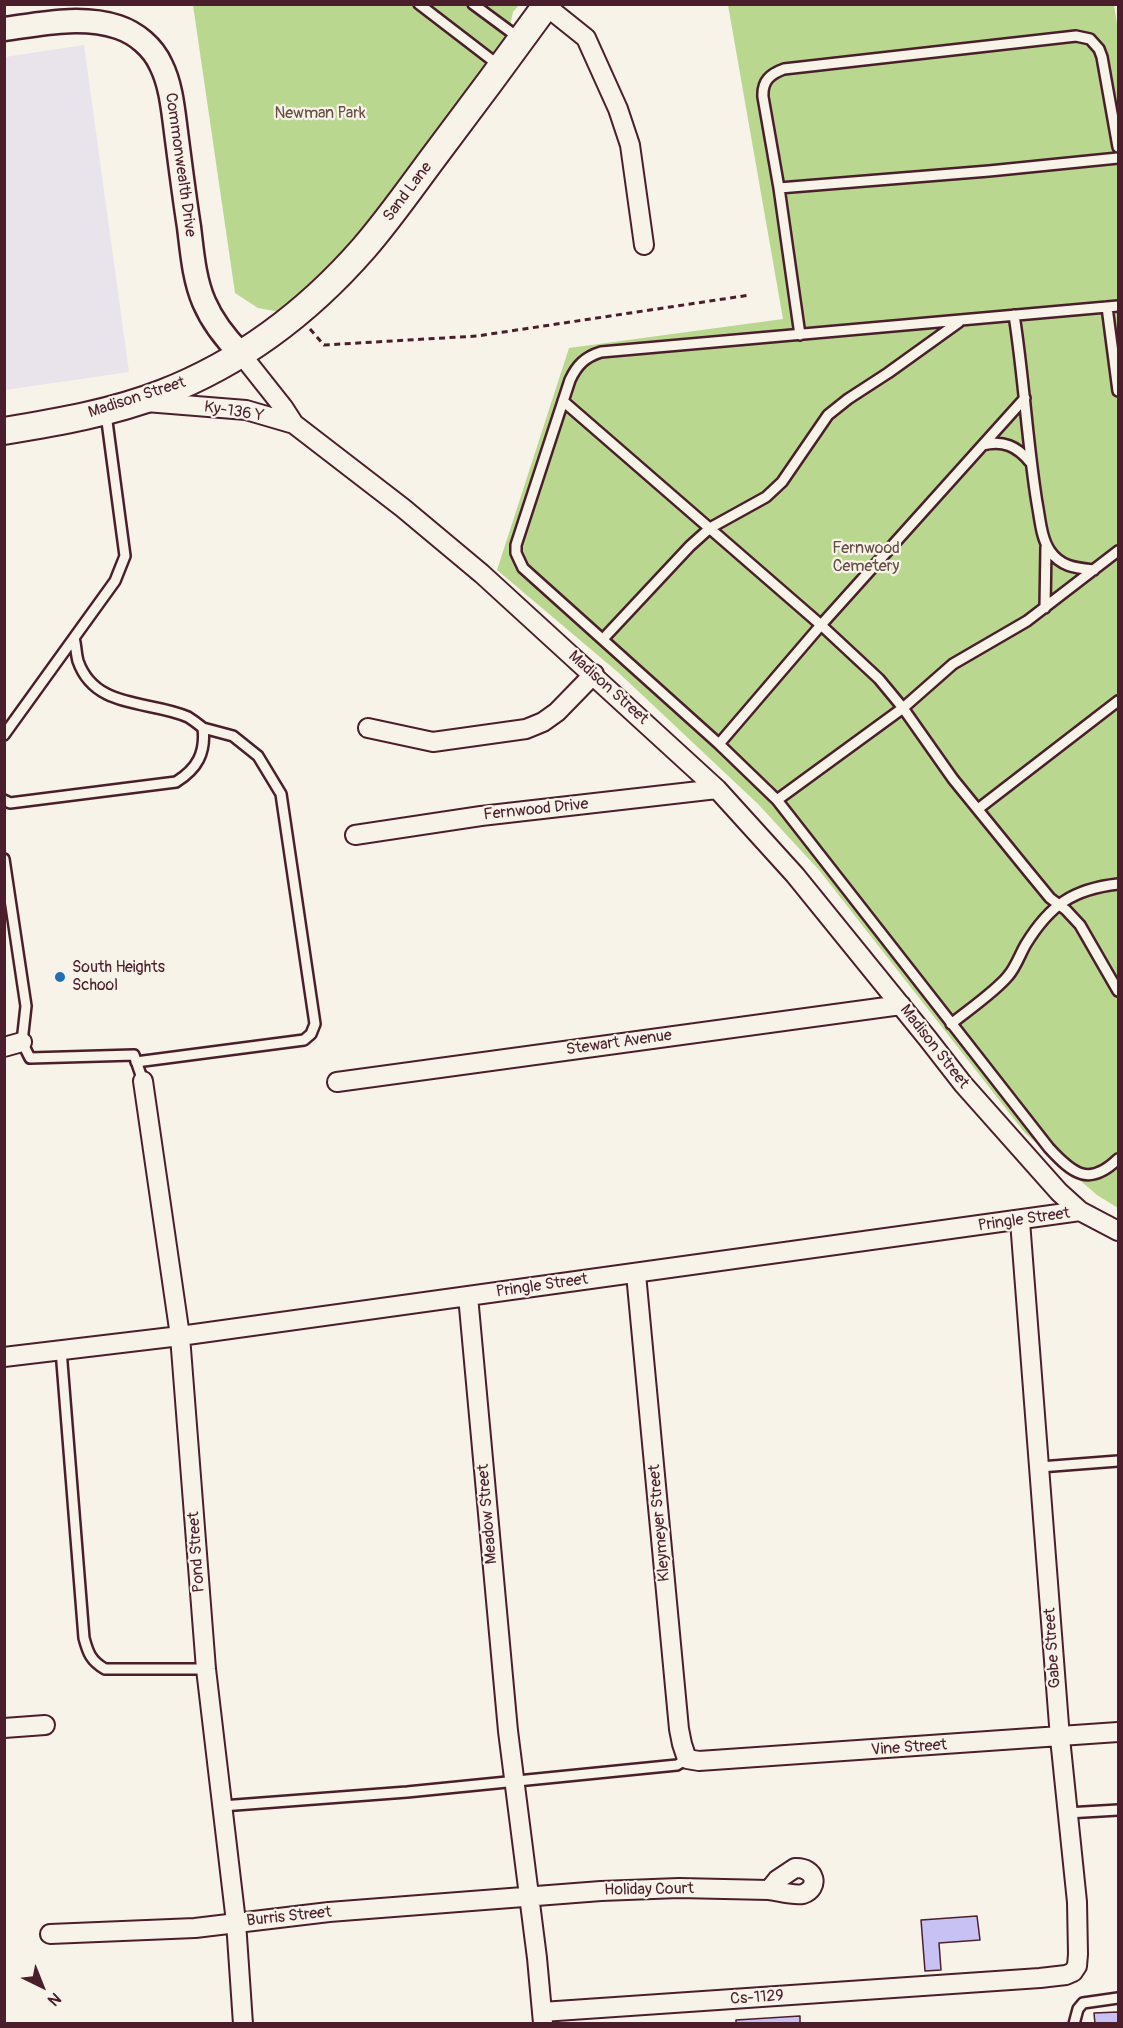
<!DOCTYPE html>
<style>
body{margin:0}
#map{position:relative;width:1123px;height:2028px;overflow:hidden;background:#f7f3e8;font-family:Pangolin,sans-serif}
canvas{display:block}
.frame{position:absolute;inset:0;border:6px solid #4a1f2b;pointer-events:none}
.north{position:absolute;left:12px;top:1956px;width:60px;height:60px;-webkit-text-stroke:4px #f7f3e8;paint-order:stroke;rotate:137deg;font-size:16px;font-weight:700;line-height:24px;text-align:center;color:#4a1f2b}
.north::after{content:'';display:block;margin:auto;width:21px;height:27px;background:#4a1f2b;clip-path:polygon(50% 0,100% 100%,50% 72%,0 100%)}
</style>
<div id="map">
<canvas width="1123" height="2028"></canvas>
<div class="frame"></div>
<div class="north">N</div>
</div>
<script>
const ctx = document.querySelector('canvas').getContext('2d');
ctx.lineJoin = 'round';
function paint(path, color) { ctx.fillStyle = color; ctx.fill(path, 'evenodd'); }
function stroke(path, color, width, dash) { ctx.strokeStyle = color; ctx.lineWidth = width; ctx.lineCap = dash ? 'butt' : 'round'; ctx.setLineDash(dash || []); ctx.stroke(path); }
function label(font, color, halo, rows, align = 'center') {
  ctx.font = font + ' Pangolin,sans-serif'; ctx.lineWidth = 4.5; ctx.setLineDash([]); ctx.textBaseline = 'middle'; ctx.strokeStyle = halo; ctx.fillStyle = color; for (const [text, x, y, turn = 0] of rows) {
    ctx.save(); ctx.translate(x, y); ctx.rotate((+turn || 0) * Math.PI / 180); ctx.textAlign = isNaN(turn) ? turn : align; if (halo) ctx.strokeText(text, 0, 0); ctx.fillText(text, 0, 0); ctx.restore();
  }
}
const built = new Path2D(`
 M84,45L129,372L5,390V57Z`);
const green = new Path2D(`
 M193,5H519L513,12L501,67L297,315L258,308L235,293Z
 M728,5H1114L1118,30V1208L1097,1195L1025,1133L819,870L758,804L620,674L497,570L569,348L783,319Z`);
const building = new Path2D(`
 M977,1916L980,1940L939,1943L941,1970L925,1971L921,1920Z
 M1118,2012V2024H1095L1094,2013Z
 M800,2016V2024H736V2020Z`);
const path = new Path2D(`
 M310,329L324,345L477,336L750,295`);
const service = new Path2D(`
 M419,4L501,67
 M473,4L519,38
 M779,188L989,171L1118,158
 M1118,306L601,352C585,357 577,365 570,380L516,545V553L523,568L719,744L777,800L1049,1148C1073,1174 1089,1187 1118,1159
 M1107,307L1118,391
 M1014,315C1024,378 1027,441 1037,503C1040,518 1041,538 1050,551C1061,567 1076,568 1094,570
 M800,335L779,188L763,97C762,81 770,74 784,69L1076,36L1090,39L1099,49L1102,57L1118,147
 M563,401L821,625L879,679L903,708L953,779L1027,870L1050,898L1066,910L1080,925L1118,991
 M983,445C1003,440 1017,446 1030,462
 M1045,608L1046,547
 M603,639L690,546L710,528L766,497L782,482L828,415L848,399L888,373L959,322
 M4,735L115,581L125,556L106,414
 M719,744L821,625L1025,398
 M4,800L10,803L176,782C197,769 206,753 203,728C198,724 193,720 188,717C150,700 95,710 78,661C76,654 76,645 74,638
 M777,800L903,708L953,664L1027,621L1118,551
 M978,809L1118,701
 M4,859L26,1006L22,1042L30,1058L134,1055L143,1081
 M951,1024C967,1011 996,991 1008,976C1016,967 1020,954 1026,944C1050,905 1073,889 1118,884
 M136,1062L304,1040L311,1034L315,1024L281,794L258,756L233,736L203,728
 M61,1350L84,1638C88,1653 91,1661 105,1669H206
 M1040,1467L1118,1461
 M222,1806L407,1792L677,1765L687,1759
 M1067,1813L1118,1810
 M1074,2024L1078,2009L1083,2003L1118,1998`);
const minor = new Path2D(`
 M546,6L586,38L618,109L630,145L644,245
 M241,354L283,407L294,424L403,508L482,574L717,789L795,875L928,1039L963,1084L1059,1192L1080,1211L1118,1231
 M146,402L246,410L294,424
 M368,728L433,742L526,729L543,722L557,712L594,674
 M355,835L481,816L717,789
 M4,1047L22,1042
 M143,1081L180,1336L206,1669L236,1922L243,2024
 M337,1082L901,1005
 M636,1274L679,1729L682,1744L687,1759L699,1761L1118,1732
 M468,1296L508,1731L537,1958L543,2023
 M4,1357L180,1336L1080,1211
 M4,1728L45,1725
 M795,1868C816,1867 820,1888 803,1894C793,1896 778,1891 769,1890L777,1880Z
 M50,1934L195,1928L329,1912L601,1891L679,1888L769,1890
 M542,2012L1040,1978L1066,1975L1073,1972L1077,1966L1078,1954L1077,1902L1060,1738L1020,1221`);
const tertiary = new Path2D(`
 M4,29C41,24 81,15 118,27C136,33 153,47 161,65C171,85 173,109 176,132C180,163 184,195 189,227C192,251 194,279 204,302C213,323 225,338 241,354`);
const secondary = new Path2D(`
 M4,431C58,422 112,413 163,393C242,362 309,311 364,248C390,218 412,186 436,154C473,105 510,55 547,4`);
const markers = [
 [60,977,6,"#1f6fb2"]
];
const parkNames = [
 ["Newman Park",320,114],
 ["Fernwood",866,549],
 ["Cemetery",866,567]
];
const streetNames = [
 ["Commonwealth Drive",180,165,82],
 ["Sand Lane",408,192,-53],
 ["Madison Street",137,398,-18],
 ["Ky-136 Y",234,412,9],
 ["Madison Street",608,688,42],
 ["Fernwood Drive",536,810,-6],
 ["Stewart Avenue",619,1043,-8],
 ["Madison Street",934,1047,52],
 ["Pringle Street",1024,1220,-8],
 ["Pringle Street",542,1286,-8],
 ["Meadow Street",488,1514,-95],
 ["Kleymeyer Street",660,1523,-95],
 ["Pond Street",197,1552,-94],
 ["Gabe Street",1053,1648,-94],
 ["Vine Street",909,1748,-4],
 ["Holiday Court",649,1890,-1],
 ["Burris Street",289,1917,-6],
 ["Cs-1129",757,1998,-4]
];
const poiNames = [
 ["South Heights",72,968],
 ["School",72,986]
];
paint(built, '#e9e4ec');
paint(green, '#bad790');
paint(building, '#c8c2f4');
stroke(building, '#4a1f2b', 1.5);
stroke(service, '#4a1f2b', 14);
stroke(minor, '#4a1f2b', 22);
stroke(tertiary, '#4a1f2b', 27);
stroke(secondary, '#4a1f2b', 30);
stroke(path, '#4a1f2b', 3, [6, 4.5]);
stroke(service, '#f7f3e8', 9);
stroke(minor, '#f7f3e8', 18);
stroke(tertiary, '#f7f3e8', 22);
stroke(secondary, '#f7f3e8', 26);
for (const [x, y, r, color] of markers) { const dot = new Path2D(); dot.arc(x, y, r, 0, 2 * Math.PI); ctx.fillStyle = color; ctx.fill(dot); stroke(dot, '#f7f3e8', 2); }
label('16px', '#664d44', '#f7f3e8', parkNames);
label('16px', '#4a1f2b', '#f7f3e8', streetNames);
label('16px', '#4a1f2b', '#f7f3e8', poiNames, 'left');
</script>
